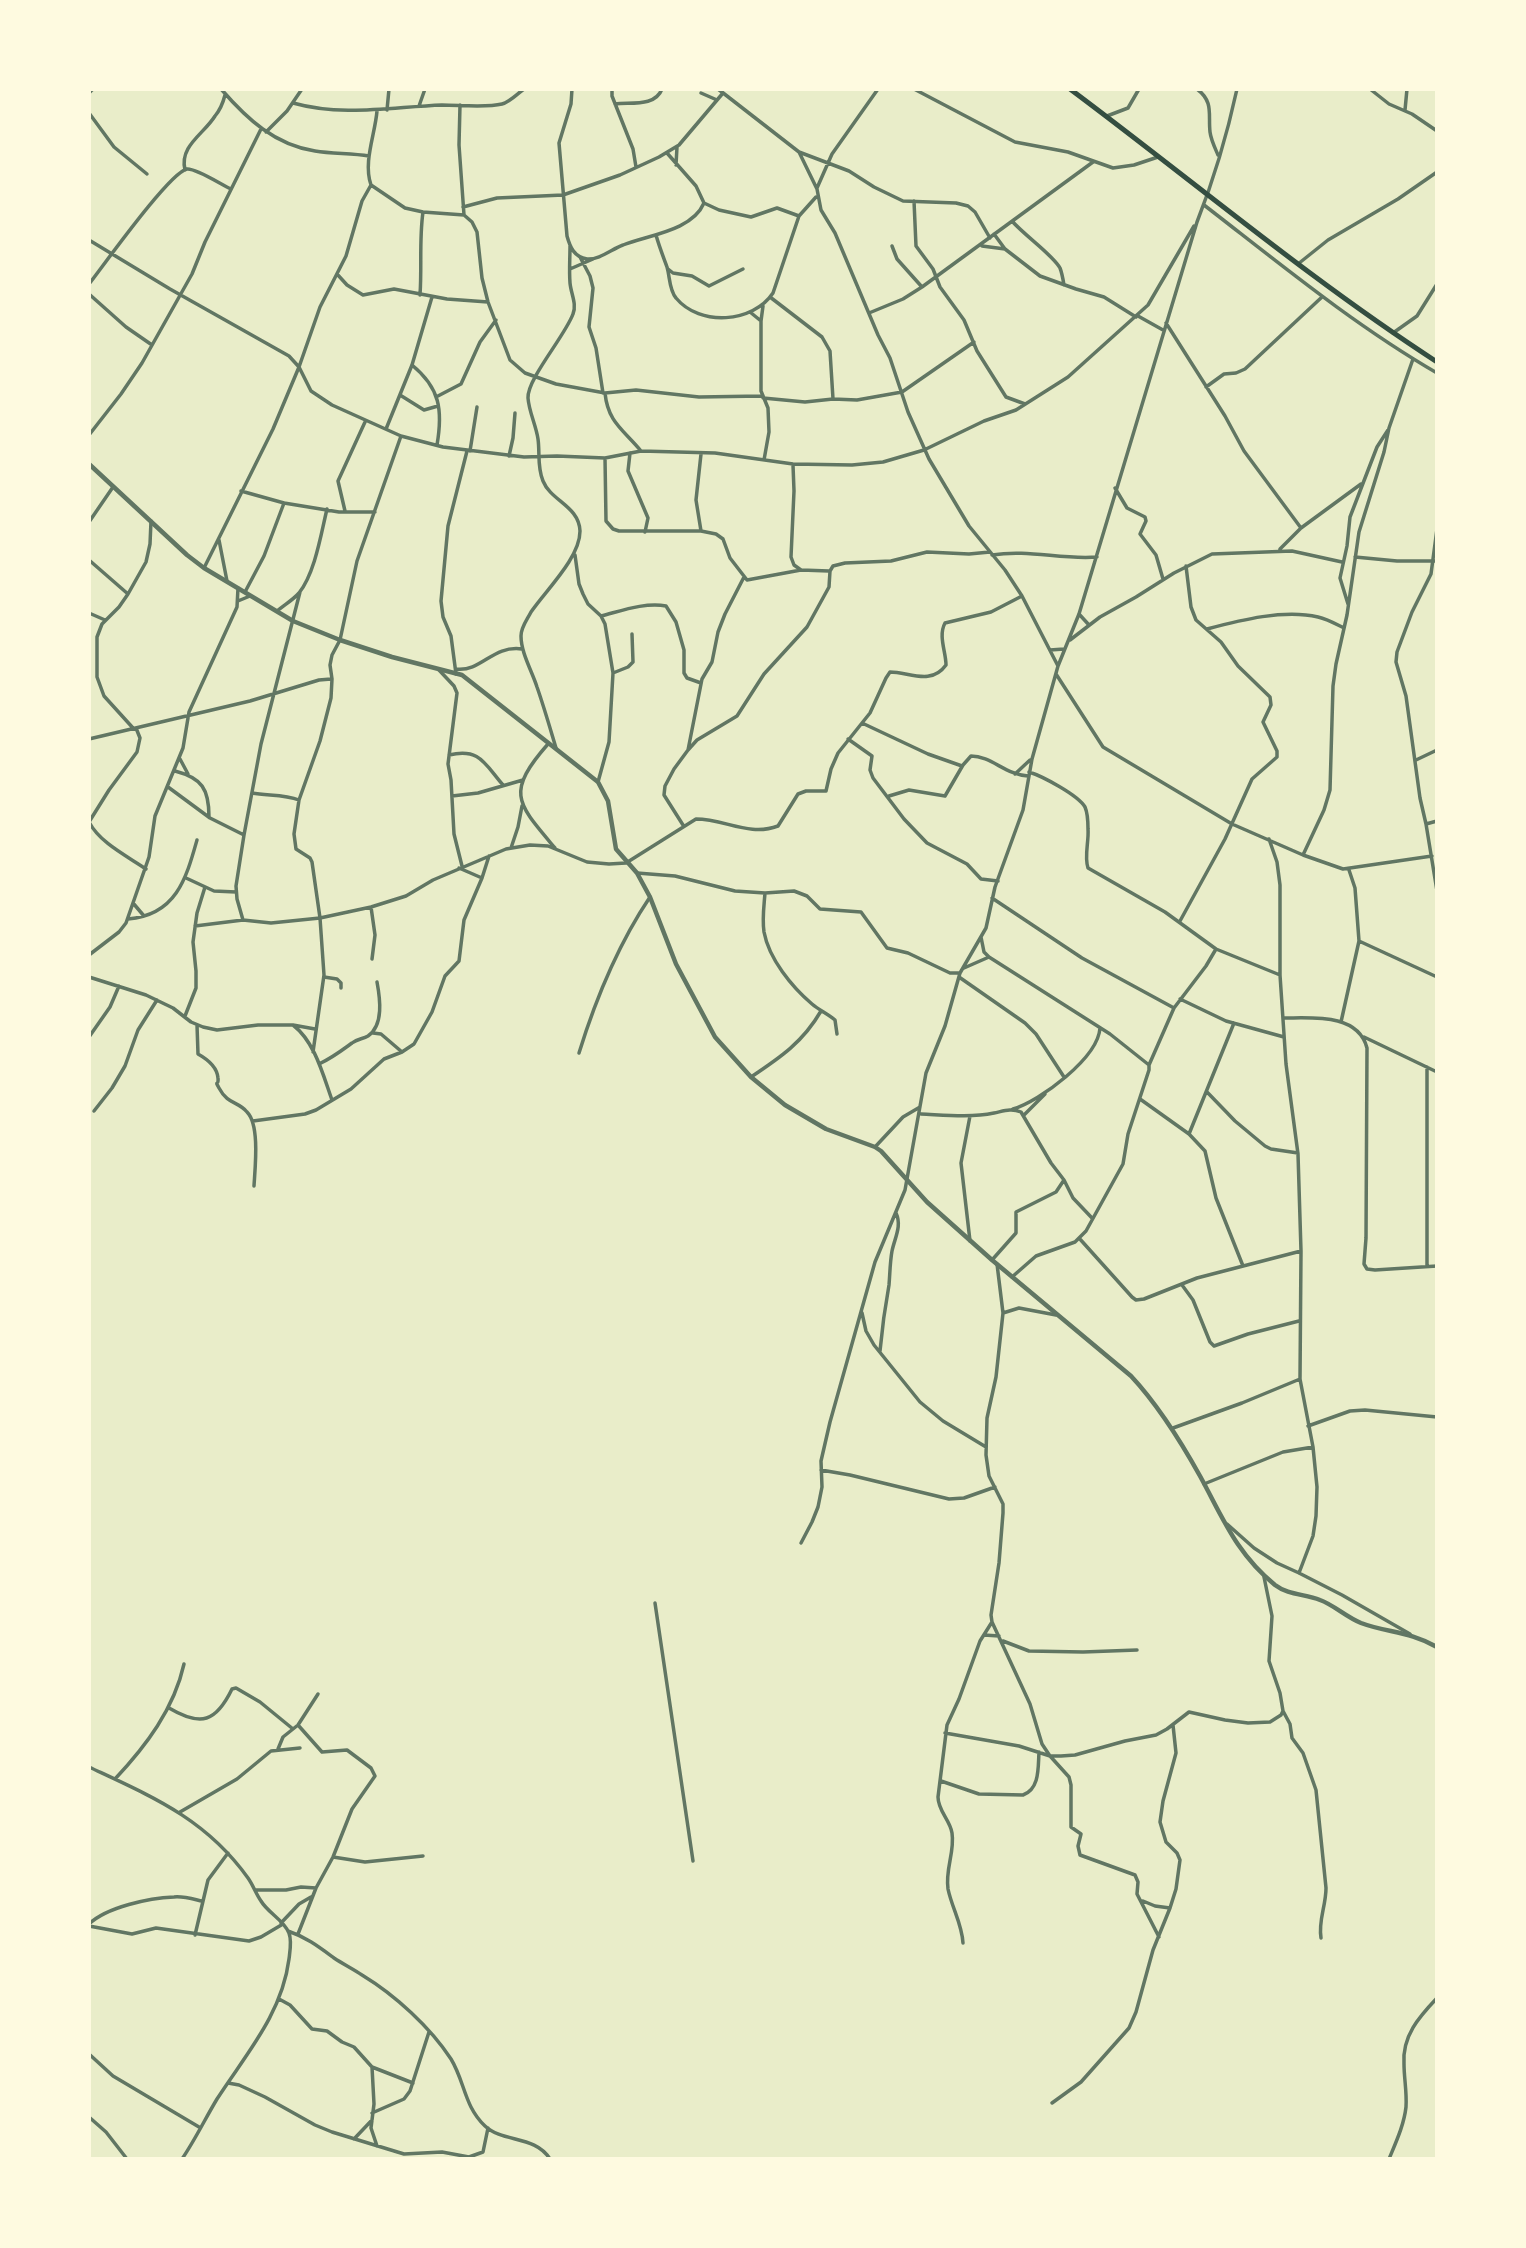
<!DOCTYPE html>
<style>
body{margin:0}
#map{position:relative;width:1526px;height:2248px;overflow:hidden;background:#e9edc9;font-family:Roboto,sans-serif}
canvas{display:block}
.frame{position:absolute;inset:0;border:91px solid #fefae0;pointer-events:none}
</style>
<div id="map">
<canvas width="1526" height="2248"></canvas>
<div class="frame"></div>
</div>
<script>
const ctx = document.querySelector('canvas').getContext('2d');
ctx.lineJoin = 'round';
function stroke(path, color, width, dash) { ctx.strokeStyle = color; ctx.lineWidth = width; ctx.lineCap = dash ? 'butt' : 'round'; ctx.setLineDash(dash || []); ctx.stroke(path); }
const minor = new Path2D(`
 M221,89C247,119 275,145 315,151C333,154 351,153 369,156
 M572,89L571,104L559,143L567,236C570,247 574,257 587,259C599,260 612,249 623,245C648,235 692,231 704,203L696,186L667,153
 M612,89V96L633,149L636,167
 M718,89L799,152L817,189L821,210L835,233L878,335L890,358L908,412L929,459L969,526L1005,570L1022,596L1058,666
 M914,89L1015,142L1068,152L1113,168L1134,165L1158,157
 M1197,89C1214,102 1208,114 1210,132C1211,140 1215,148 1218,155
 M1370,89L1389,104L1412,114L1437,131
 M89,93L93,89
 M701,93L717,100
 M293,103C343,117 391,107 442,105C460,105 486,108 502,104C510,102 517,94 524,89
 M615,104C631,102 655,107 662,89
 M460,105L459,145L464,215
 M419,106L425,89
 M387,110L389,89
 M1405,110L1407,89
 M377,111C375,135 363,162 371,185L405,208L423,212L464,215L472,222L477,232L482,278L488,302L510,360L525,373L556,384L605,393L636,390L699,397L762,396
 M89,113L114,147L147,174
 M1107,116L1128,108L1139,89
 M266,132L287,111L302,89
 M799,152L849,171L874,187L903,201L956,203L968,206L975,212L990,238
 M676,165L677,147
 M185,170C179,146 204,134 215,116C220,110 223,103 225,95
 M817,188L832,154L878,89
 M914,201L916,246L933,269L940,287L964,320L977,351L1006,397L1025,404
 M704,203L719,210L751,217L777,208L799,216
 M1204,205C1279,263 1354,325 1437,373
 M463,207L497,198L563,195L620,175L659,157L679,145L723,93
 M1012,221C1024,235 1053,255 1060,268C1062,273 1063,279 1064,285
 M994,234L1005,249L1040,276L1076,289L1104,297L1136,317
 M656,235C659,246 663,256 667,267C670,277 669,290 676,298C700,327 753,323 773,293L799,216L816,197
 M89,240L170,289L289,356L299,367L311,391L332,405L401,436L443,447L524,457L557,456L605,458L641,451L715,453L793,464L852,465L883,462L924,450L984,421L1016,410L1068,377L1148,305L1194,226
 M892,246L897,259L922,287
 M982,246L1005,249
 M580,257L590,276L593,288L589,327L596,348L603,393
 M1298,264L1328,240L1398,199L1437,172
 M570,269L593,259
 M668,269L673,273L692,276L709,286L743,269
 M337,274L347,285L363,295L394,289L447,299L488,302
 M89,284C104,265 169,173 187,169C196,168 222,185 231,189
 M89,294L126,327L152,345
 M420,295C422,267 419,240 423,212
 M770,297L822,337L830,351L833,399
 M750,312L761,321V391L768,408L769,432L764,460
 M869,313L903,299L922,287L1093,162
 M1138,316L1163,330
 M761,321L763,306
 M1166,323L1225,416L1244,451L1301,528
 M1393,333L1417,316L1437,284
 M412,365C440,388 443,410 437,445
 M1206,387L1224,374L1236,373L1245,369L1322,297
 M605,393C608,423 624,430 641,451
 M400,395L424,410L438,406
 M436,397L461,384L480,342L496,320
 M763,398L805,402L833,399L857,400L902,392L974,342
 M386,429L412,365L432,297
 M89,435L121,394L142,363L192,274L205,242L261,129
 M470,451L477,407
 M630,453L628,471L648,518L645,532
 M509,456L513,438L515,413
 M605,458L606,521L613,529L619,531H701L716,534L723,539L730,558L747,580L801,570L829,571
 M793,465L794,491L791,557L794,565L801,570
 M1115,488L1127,508L1145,517L1146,521L1140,534L1156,555L1163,579
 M241,491L284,503L339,512H375
 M345,511L338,481L365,422
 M89,522L113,487
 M1437,529L1431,574L1412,612L1397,652L1396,662L1406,696L1420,798L1426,824L1437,891
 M701,531L696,500L701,454
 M219,540L227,581
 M1280,549L1301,528L1361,484
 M575,555L579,584L583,594L588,604L601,616L605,624L613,673L609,742L598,782
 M992,555C1029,549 1061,560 1097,557
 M1355,557L1397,561H1437
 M89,560L128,594
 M204,568L273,429L299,367L320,307L346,256L362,201L371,185
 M245,592L264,556L284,503
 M238,601L250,596
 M1348,604L1340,578L1347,546L1350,517L1377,447L1388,430
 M277,611C284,605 293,600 299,593C315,573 321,534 327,509
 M89,613L105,620
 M1079,614L1089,625
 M601,616C621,611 645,602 666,606L676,622L684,650V673L687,678L701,683
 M1207,629C1241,620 1284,609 1318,617C1327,619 1336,624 1344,628
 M1070,640L1100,617L1136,597L1174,573L1212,554L1292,551L1342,562
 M1050,650L1064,649
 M456,669C482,672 492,645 522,649
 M439,670L454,686L457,693L448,764L451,780L454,834L462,866
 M613,673L628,667L633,662L632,634
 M456,674L451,636L443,617L441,601L448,526L467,451
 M1056,674L1103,747L1232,824L1303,855L1343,869L1432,856
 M862,723L928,754L962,766
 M133,728L104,696L97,677V637L102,624L119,607L128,594L146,562L150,544L151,521
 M89,739L250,701L319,680L331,679
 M848,739L872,756L870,770L873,778L904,819L927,843L967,864L981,879L998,881
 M548,744C505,793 517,803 555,848
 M556,748C550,728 544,707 537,687C532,671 521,653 521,636C521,627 527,620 531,612C546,590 580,558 580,531C579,506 551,501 543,481C537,467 540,453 538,439C536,425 529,412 528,398C527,379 565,336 573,314C577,304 571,294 570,283C569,271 570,258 570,246
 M688,750L702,679L712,662L718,632L725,614L744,577
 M449,755C480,748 484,763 503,785
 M180,759L188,774
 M1416,760L1437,750
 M175,771C202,778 209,789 209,817
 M1029,772C1042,776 1078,795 1085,807C1088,814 1088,822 1088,829C1089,842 1084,856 1088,868L1165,912L1216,949L1280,975
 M1015,774L1030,760
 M168,787L210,818L244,835
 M252,793C267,796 284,794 299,800
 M452,796L478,793L523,780
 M889,796L909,790L945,796L963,765L971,756C991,756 1006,775 1028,776
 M89,822L109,790L137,752L140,738L136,728
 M89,822C100,843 127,856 146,869
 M1426,824L1437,821
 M683,825L664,795L665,786L674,769L688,750L697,740L737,716L764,674L807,627L829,587L830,571L833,566L845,563L891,561L927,552L969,554L990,552
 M1269,839L1277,862L1280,885V975L1286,1064L1298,1154L1301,1251L1300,1379L1313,1447L1317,1487L1316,1516L1313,1536L1299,1573
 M511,848L518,827L522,806
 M1303,855L1324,810L1330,790L1333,686L1336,664L1347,615L1359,532L1384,452L1389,428L1413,359
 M459,868L482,878
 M637,873L675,876L735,891L765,893L794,891L807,896L820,909L861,912L887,948L908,953L950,973H960
 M186,878L214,891L236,892
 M765,893C764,906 762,919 764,932C769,959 792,987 812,1004C819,1010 828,1014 835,1020L837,1034
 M992,898L1082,958L1174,1008
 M133,903L144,916
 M371,907L375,935L372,959
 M128,919C176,915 186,879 197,840
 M243,920L237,899L236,886L244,835L261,744L300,592
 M1180,921L1225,839L1252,779L1277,757V751L1263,722L1271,705L1270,697L1238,666L1221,642L1196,620L1191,607L1186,566
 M195,926L243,920L271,923L320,918L371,907L406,896L433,880L506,849L530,845L548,846L587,862L609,864L626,863L696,819C725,819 749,837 778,826L798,794L806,791H826L831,769L838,753L870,713L886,678L890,672C909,672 931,686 946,665C946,652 938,636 945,623L991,612L1022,596
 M981,937L984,952L989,957L1110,1034L1149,1065V1070L1128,1134L1123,1164L1086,1231L1075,1242L1036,1256L1012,1277
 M1359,941L1437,977
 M89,955L119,932L126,923L149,857L155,816L183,748L189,712L237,607L238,588
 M964,968L989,957
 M89,977L146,995L173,1008L191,1022L203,1027L217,1030L258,1025H293L315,1029
 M324,977L337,979L341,983V988
 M959,977L1025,1023L1036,1034L1064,1077
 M1180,999L1226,1021L1284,1037
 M185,1016L196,988V971L193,942L197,913L205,887
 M1284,1018C1312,1018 1358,1013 1367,1048L1366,1238L1364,1264L1367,1269L1375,1270L1437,1266
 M1341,1022L1359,941L1355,888L1349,870
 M197,1025L198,1054C207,1059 217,1066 218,1078C219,1087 214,1079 219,1088C228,1105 238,1101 247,1112C260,1125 255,1168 254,1186
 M293,1025C315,1042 323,1075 332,1100
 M373,1033L381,1034L402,1052
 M89,1037L110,1007L119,986
 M1364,1037L1437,1072
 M313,1052L324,975L320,918L312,862L310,858L296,849L294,834L299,800L320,741L331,698L332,679L330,665L332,655L340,640L357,561L401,436
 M579,1053C596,998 617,946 650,897
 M319,1064C332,1058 341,1051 352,1043C357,1039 363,1039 368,1036C384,1025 380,998 377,982
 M1149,1065L1174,1008L1206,966L1216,949
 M751,1077C781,1057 803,1042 821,1011
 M1207,1092L1235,1121L1265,1146L1271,1149L1298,1153
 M1140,1099L1189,1134L1205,1151L1216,1198L1243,1266
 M1013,1109C1040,1101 1098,1058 1100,1028
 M94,1111L112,1088L125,1066L138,1030L157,1000
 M921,1114C944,1115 970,1118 994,1113C1004,1111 1011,1108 1021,1112L1051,1163L1064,1180L1073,1198L1092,1218
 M1024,1115L1045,1094
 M970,1116L961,1163L970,1241
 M253,1121L305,1114L316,1110L351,1089L384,1059L402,1052L414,1044L432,1012L445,976L459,961L464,920L482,878L489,856
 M1189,1134L1234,1023
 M875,1147L903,1117L920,1107
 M1079,1238L1132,1297L1136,1300L1144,1299L1197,1278L1301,1251
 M992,1260L1016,1233V1212L1056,1192L1064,1180
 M997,1264L1003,1313L996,1377L987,1418L986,1455L989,1476L1003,1504V1513L999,1563L991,1615L992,1622L1030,1704L1042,1744L1050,1756L1069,1777L1071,1785V1827L1081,1834L1078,1846L1080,1855L1135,1875L1138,1882L1137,1894L1159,1937
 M1427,1265V1067
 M1182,1285L1193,1300L1210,1342L1214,1346L1248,1334L1299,1321
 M862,1313L866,1331L874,1345L920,1402L943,1421L986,1447
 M1003,1313L1019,1308L1056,1315
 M880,1351C882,1329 885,1307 889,1285C890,1273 890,1262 892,1251C895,1237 902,1226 896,1213
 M1308,1426L1350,1411L1365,1410L1437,1417
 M1173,1428L1242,1403L1300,1379
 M821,1470L850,1475L949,1499L964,1498L995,1487
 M1204,1484L1283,1452L1313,1447
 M1227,1524L1254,1548L1277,1563L1299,1573L1342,1595L1410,1634
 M801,1543L812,1522L818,1507L822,1487L821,1461L830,1422L875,1262L905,1190L926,1073L945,1026L960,973L986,928L995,887L1023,810L1032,759L1058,666L1079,614L1197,222C1214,179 1227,135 1237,89
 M655,1603L693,1861
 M984,1635L999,1636
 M1003,1641L1029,1651L1083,1652L1137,1650
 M169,1708C201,1727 216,1722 232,1689L236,1688L260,1702L293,1729
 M1283,1711L1290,1724L1292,1738L1303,1753L1316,1790L1326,1888C1326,1906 1318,1921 1321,1938
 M945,1733L1019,1746L1050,1756H1061L1075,1755L1125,1741L1156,1735L1167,1729L1189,1712L1225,1720L1248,1723L1270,1722L1281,1715L1283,1711L1280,1693L1269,1661L1272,1616L1264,1577
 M278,1749L283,1737L298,1725L318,1694
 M89,1767C153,1797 206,1819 248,1878C253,1885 256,1894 261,1901C268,1913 284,1920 289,1933C292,1941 290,1951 289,1959C282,2014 246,2054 217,2099C205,2119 195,2140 182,2159
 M115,1779C146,1746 174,1709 184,1664
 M941,1781L979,1794L1023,1795C1040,1789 1038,1767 1039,1752
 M180,1812L237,1779L271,1751L300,1748
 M333,1857L365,1862L423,1856
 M255,1890H286L301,1887L316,1888
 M1143,1901L1155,1906L1170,1908
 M281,1923L299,1904L311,1897
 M89,1924C107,1907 149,1898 174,1897C183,1896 193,1899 202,1901
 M89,1926L132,1934L156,1928L249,1941L261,1937L283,1924
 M288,1931C306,1937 319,1947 334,1958C343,1964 353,1969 362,1975C395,1995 430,2027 451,2059C465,2082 464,2106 485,2126C503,2143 535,2135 550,2159
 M298,1934L316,1888L333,1857L352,1809L375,1776L371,1768L347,1750L322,1752L298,1725
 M195,1935L208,1880L228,1853
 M963,1943C962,1924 952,1908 948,1889C945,1869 955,1852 952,1833C950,1820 938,1811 938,1797L947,1725L959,1699L980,1641L992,1622
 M279,1999L290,2005L312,2029L327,2031L342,2042L354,2047L372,2067L413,2083
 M89,2054L113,2076L199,2127
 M372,2067L374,2104L371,2128L377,2146
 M228,2083L239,2085L265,2097L315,2125L332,2132L404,2154L442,2152L469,2157L483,2152L488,2128
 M1052,2103L1081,2082L1129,2028L1136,2012L1153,1950L1170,1908L1176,1889L1180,1860L1177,1853L1166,1842L1160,1822L1163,1801L1176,1753L1173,1725
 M372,2113L404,2099L410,2091L429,2032
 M89,2117L106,2132L127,2159
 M354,2139L372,2120
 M1389,2159C1396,2142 1404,2125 1406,2107C1407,2092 1404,2078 1404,2064C1402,2036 1419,2017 1437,1998`);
const tertiary = new Path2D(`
 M89,464L187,555L204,568L293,621L340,640L392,657L462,675L598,782L608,801L616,849L637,873L650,897L676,964L715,1037L751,1077L785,1105L826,1129L875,1147L881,1151L927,1202L992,1260L1131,1376C1159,1406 1180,1440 1200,1476C1223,1518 1236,1553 1275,1585C1288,1595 1305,1594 1320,1600C1334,1605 1346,1617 1361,1623C1388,1633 1409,1631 1437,1647`);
const primary = new Path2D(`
 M1070,89C1192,180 1309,279 1437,362`);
stroke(minor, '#617663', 3.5);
stroke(tertiary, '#617663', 4.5);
stroke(primary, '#344e41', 5);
</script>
